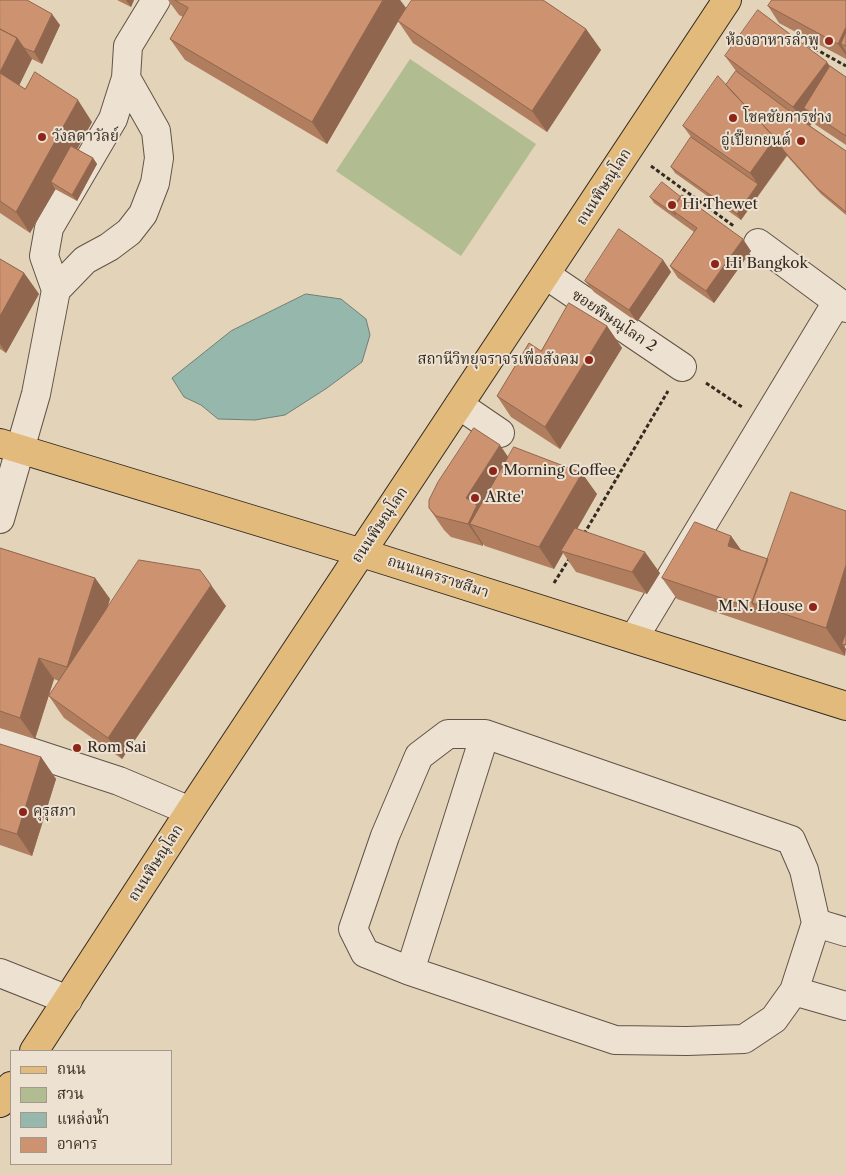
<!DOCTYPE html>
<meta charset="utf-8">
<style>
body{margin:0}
#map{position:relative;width:846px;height:1175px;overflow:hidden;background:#e3d3b9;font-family:"Libre Caslon Text","Noto Serif Thai",serif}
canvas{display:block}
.legend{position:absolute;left:10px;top:1050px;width:162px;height:115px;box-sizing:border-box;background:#ede2d2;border:1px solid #a3988b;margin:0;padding:6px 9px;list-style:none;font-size:15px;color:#342a20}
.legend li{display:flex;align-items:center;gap:10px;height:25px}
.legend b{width:25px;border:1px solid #a3988b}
</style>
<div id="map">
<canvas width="846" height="1175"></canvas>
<ul class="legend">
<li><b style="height:6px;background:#e2ba7c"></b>ถนน</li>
<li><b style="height:14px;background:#b1bd91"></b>สวน</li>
<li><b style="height:14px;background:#96b8ac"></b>แหล่งน้ำ</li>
<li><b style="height:14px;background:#cd926f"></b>อาคาร</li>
</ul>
</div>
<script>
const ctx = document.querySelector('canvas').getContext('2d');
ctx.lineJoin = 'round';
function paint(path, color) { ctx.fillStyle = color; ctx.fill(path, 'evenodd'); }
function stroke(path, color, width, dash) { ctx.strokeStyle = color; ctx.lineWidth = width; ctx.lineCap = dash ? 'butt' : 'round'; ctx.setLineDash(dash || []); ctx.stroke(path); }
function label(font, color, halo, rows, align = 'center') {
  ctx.font = font + ' "Libre Caslon Text","Noto Serif Thai",serif'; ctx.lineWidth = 4; ctx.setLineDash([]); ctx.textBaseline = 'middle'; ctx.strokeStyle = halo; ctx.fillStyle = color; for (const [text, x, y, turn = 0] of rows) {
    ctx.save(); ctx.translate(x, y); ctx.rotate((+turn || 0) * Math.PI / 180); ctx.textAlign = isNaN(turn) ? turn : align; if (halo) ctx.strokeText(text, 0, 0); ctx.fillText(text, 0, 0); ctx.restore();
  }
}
const green = new Path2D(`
 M410,59L536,144L461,256L336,171Z`);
const water = new Path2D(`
 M306,294L341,299L366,319L370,335L362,362L327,388L285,415L255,420L218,419L201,405L184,397L172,378L231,331Z`);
const path = new Path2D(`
 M792,36L846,66
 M651,166L735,227
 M706,383L742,407
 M584,534L668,391
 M554,583L569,559`);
const minor = new Path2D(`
 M758,243L846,308
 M546,275L682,367
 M56,290L44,256L49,228L113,119L126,78
 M459,405L500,433
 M0,519L36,394L56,290L85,260L109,247L129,232L143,214L155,183L159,158L156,131L126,78L128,46L156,0
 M634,638L837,302
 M448,734H485L791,840L804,870L816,923L794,991L774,1019L744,1039L687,1041L615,1040L410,971L365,953L353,929L385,836L419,756Z
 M0,742L119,781L190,811
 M816,923L846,932
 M410,971L485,734
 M0,973L68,1000
 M794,991L846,1006`);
const major = new Path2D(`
 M0,443L362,553L846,706
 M34,1051L190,811L727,0
 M0,1103L11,1086`);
const wall = new Path2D(`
 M0,0L60,25L42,64L32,59L19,85L25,89L92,122L77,149L93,158L97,164L77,201L55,189L30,233L0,213Z
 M117,0H134L131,7Z
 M168,0H400L406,8L399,20L586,29L601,50L547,132L413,43L398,21L327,144L185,60L170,39L183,17L179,15Z
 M846,0V59L779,23L768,6Z
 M725,56L830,66L846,77V145L816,125L813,122L810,126L846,151V215L821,194L787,156L741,220L675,173L671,167L691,137L683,126L726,85L736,71Z
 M650,197L751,251L714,303L678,278L670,266L694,232L654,203Z
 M0,259L24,273L39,294L6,353L0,349Z
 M663,260L671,272L637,322L594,292L585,281Z
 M607,326L622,348L560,449L511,417L497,396L541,351Z
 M508,457L597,494L577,529L660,573L647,594L576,572L563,553L554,569L485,546L483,544V546L451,537L444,530L429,508Z
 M846,511L845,656L677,599L662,578L731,536L741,550L768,559Z
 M0,548L95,578L110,599L107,609L226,606L122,759L64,718L49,696L59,681L54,679L35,739L0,728Z
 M0,744L41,757L56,779L32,856L0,845Z`);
const shadedWall = new Path2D(`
 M126,0H134L131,7Z
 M383,0H400L406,8L327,144L312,122Z
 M52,14L60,25L42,64L34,52Z
 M846,27V46L841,44L846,52V55L838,44Z
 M586,29L601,50L547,132L532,111Z
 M17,38L32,59L15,94L0,72Z
 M827,62L842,83L804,108L813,122L808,128L793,107Z
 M78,100L92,122L57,186L51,182L55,189L30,233L16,212Z
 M775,138L787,155L762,190L750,173Z
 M93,158L97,164L77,201L72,195Z
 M758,184L762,190L741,220L737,214Z
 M743,239L751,251L714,303L706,291Z
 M663,260L671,272L637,322L629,310Z
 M24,273L39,294L6,353L0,344V316Z
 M607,326L622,348L560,449L545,427Z
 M500,445L515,467L470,524L483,544V546L468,524L466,498Z
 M582,473L597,494L564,552L561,551L563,553L554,569L539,547Z
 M731,536L746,557L728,546Z
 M645,552L660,573L647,594L632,572Z
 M846,565V645L842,644L846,649L845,656L826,628Z
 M95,578L110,599L82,688L67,667Z
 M211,585L226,606L122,759L108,738Z
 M39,658L54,679L35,739L20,718Z
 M41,757L56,779L32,856L17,834Z`);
const building = new Path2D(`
 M0,0H27L52,14L34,52L24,48L17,38L0,29Z
 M175,0H383L312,122L170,39L188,8Z
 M412,0H543L586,29L532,111L398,21Z
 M772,0H846V27L838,44L768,6Z
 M758,10L827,62L793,107L725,56Z
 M0,29L17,38L0,72Z
 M846,32V46L841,44Z
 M830,66L846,77V136L804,108Z
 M736,71L804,122L846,151V212L817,188L784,151L775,138L726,85Z
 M35,72L78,100L16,212L0,201V73L25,89Z
 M718,76L775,138L750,173L683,126Z
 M691,137L758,184L737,214L671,167Z
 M71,146L93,158L72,195L51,182Z
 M662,182L681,197L672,210L676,215L650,197Z
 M682,195L743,239L706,291L670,266L697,228L672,210Z
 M619,229L663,260L629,310L585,281Z
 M0,259L24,273L0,316Z
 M569,303L607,326L545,427L497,396L529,343L541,351Z
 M474,428L500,445L466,498L477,505L468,524L436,516L429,508V500L438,482Z
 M514,447L582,473L539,547L470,524Z
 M791,492L846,511V565L826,628L752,603Z
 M695,522L731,536L728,546L768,559L752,603L757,610L662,578Z
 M575,528L645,552L632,572L561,551Z
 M0,548L95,578L67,667L39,658L20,718L0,711Z
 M139,560L200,570L211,585L108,738L49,696Z
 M846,633V645L842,644Z
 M0,744L41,757L17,834L0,829Z`);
const markers = [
 [829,41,5,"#8f2418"],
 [733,118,5,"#8f2418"],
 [42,137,5,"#8f2418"],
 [801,141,5,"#8f2418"],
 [672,205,5,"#8f2418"],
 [715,264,5,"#8f2418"],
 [589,360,5,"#8f2418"],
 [493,471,5,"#8f2418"],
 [475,498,5,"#8f2418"],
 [813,607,5,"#8f2418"],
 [77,748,5,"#8f2418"],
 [23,812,5,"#8f2418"]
];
const poiNames = [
 ["ห้องอาหารลำพู",819,41,"right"],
 ["โชคชัยการช่าง",743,118],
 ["วังลดาวัลย์",52,137],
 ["อู่เปี๊ยกยนต์",791,141,"right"],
 ["Hi Thewet",682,205],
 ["Hi Bangkok",725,264],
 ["สถานีวิทยุจราจรเพื่อสังคม",579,360,"right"],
 ["Morning Coffee",503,471],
 ["ARte'",485,498],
 ["M.N. House",803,607,"right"],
 ["Rom Sai",87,748],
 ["คุรุสภา",33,812]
];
const streetNames = [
 ["ถนนพิษณุโลก",604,187,-57],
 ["ซอยพิษณุโลก 2",614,321,34],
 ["ถนนพิษณุโลก",380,525,-56],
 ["ถนนนครราชสีมา",438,577,18],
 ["ถนนพิษณุโลก",156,863,-57]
];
paint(green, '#b1bd91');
paint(water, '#96b8ac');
stroke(water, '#6f7f74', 1);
stroke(minor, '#605446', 30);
stroke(major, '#342a20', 30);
stroke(path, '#342a20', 3, [4, 2.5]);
stroke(minor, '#ede2d2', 28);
stroke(major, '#e2ba7c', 28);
paint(wall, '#b07e5f');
paint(shadedWall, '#90664e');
paint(building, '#cd926f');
stroke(building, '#90664e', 1);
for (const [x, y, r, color] of markers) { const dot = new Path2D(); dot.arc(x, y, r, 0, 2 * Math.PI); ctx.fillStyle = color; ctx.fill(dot); stroke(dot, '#ede2d2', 2); }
label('15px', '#342a20', '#ede2d2', poiNames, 'left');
label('15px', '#342a20', '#ede2d2', streetNames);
</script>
